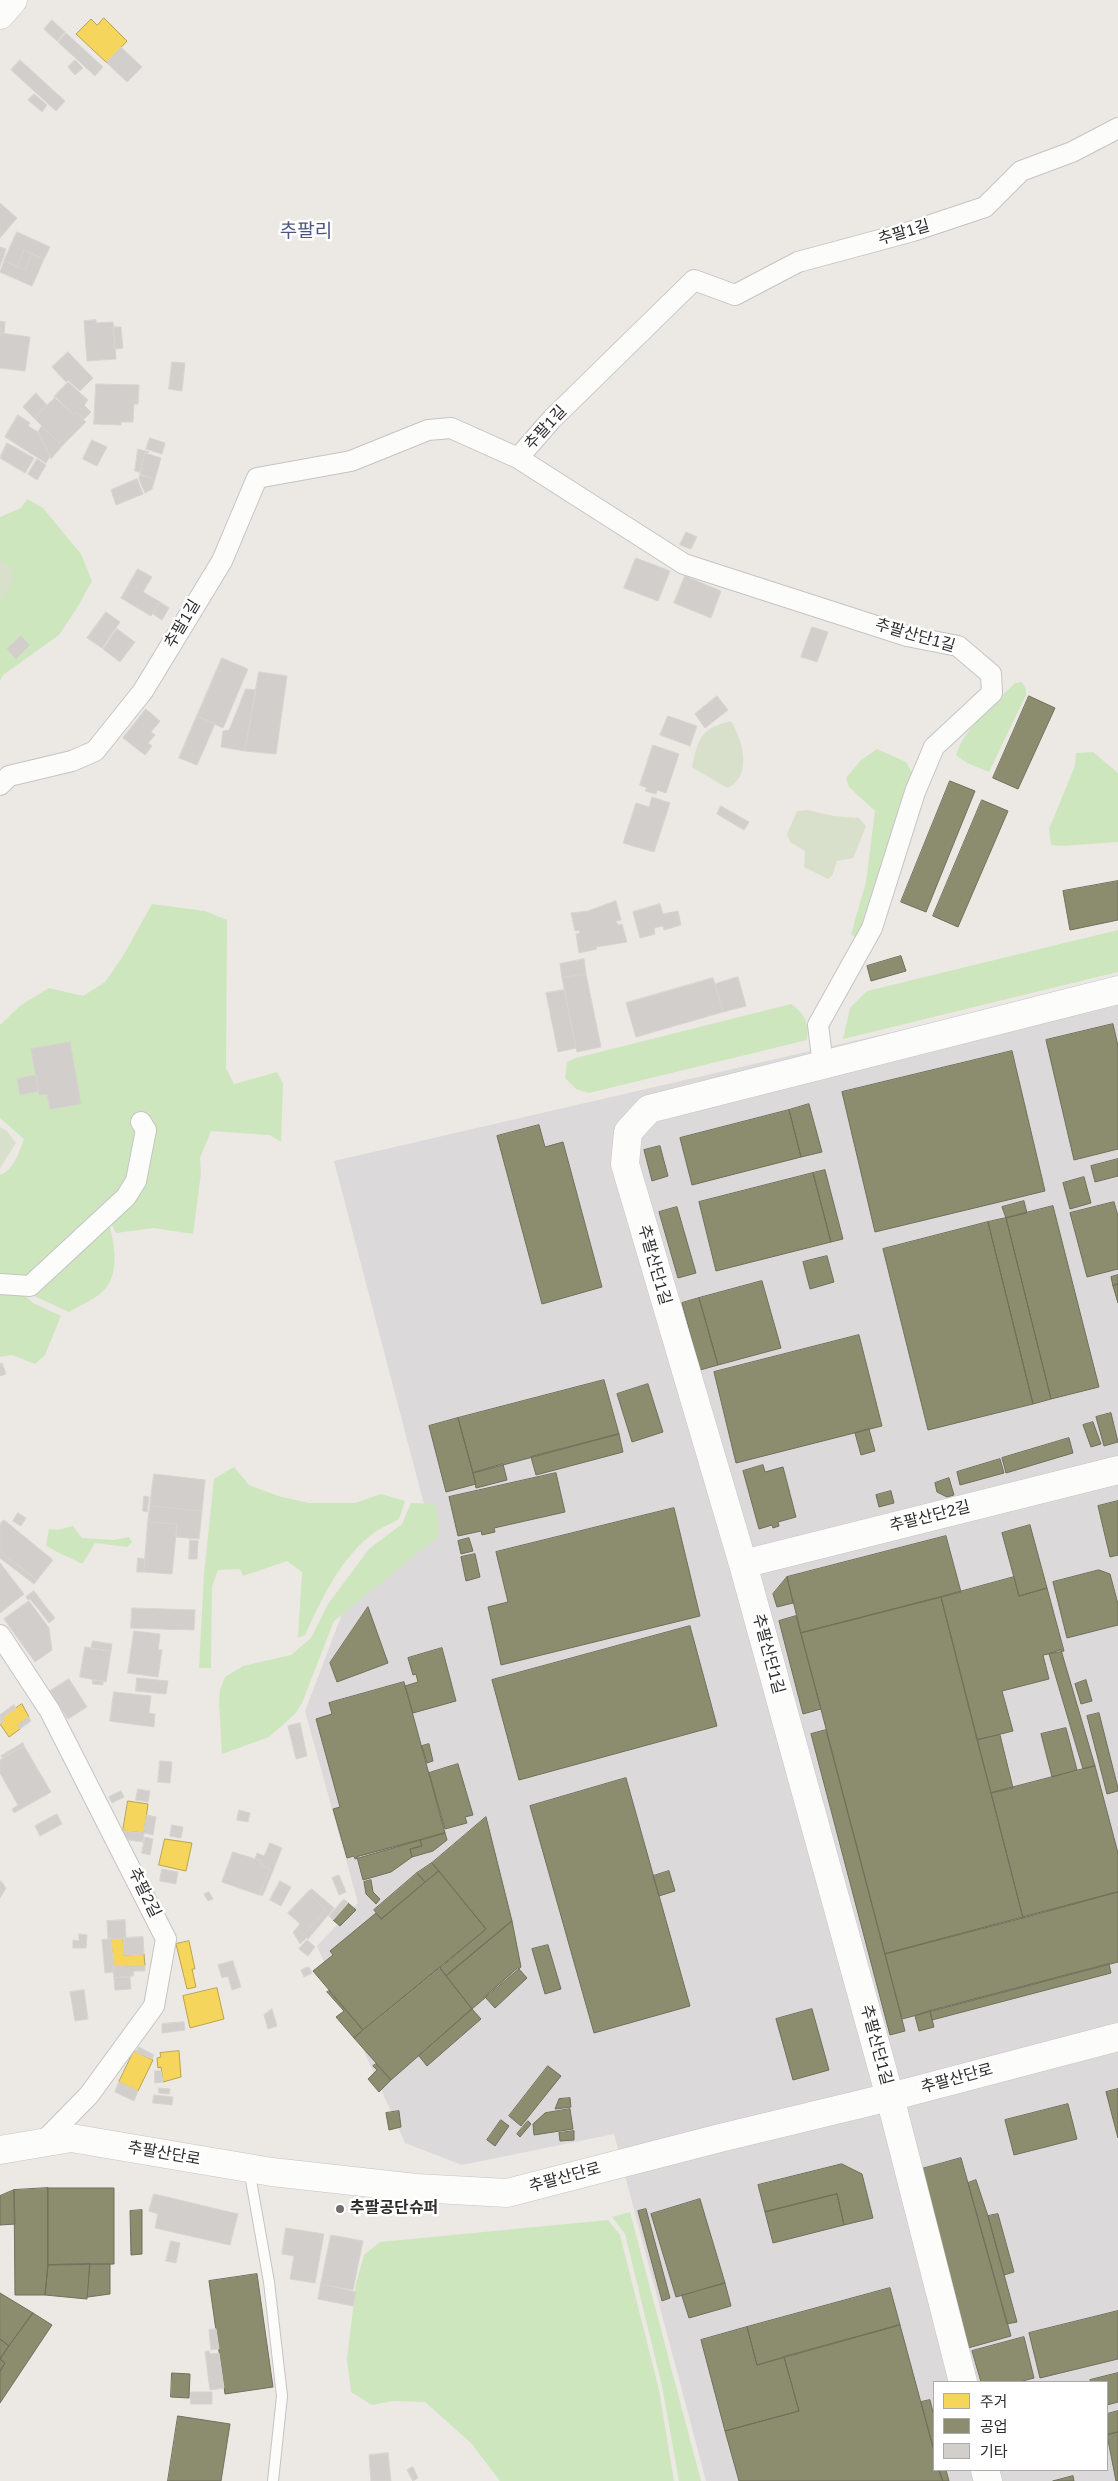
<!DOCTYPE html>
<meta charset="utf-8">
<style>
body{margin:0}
#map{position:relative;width:1118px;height:2481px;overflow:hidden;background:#ece8e4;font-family:Arial,"Noto Sans KR",sans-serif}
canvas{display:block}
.legend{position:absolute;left:933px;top:2381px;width:175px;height:90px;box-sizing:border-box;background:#fff;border:1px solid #ababab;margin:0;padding:6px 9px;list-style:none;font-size:15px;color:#2e2e2e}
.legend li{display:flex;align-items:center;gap:10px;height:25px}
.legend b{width:25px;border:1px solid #ababab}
</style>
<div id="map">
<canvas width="1118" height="2481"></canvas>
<ul class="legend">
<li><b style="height:14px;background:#f6d55c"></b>주거</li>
<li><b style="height:14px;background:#8c8c6e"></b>공업</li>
<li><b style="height:14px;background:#d1cecb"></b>기타</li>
</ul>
</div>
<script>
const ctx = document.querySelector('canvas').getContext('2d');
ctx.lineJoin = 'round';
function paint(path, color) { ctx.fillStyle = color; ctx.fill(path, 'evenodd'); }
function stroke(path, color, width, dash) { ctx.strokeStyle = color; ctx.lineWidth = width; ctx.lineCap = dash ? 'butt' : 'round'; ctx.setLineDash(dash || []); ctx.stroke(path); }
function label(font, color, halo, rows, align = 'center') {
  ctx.font = font + ' Arial,"Noto Sans KR",sans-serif'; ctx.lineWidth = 5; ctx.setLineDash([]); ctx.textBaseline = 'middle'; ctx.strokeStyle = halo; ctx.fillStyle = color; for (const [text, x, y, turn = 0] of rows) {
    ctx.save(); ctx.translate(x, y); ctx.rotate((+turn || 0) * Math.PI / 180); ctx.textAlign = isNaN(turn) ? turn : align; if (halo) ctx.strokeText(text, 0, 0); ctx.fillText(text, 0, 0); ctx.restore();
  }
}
const industrial = new Path2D(`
 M1118,980V2481H706L614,2134L462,2165L405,2143L317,1946L358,1903L305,1711L344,1609L431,1531L334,1161ZM934,2382H1107V2470H934Z`);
const green = new Path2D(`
 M27,499L43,508L81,554L92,581L77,608L59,635L3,675L0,681V517L21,508Z
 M1022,682L1026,689V695L989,772L967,763L956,755C965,727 994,704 1015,683Z
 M877,749L906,762L913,774L865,920L856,938L851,934L866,882L875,811L849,787L846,778L861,760Z
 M1093,752L1118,773V842L1061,846L1051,845L1049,829L1075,766L1076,753Z
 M152,904L205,911L227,920L226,1068L234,1084L277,1072L283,1084L281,1142L270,1135L211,1131L200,1158L201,1173L193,1234L154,1228L116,1233L110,1221L28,1275L0,1274V1175C14,1170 19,1152 24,1139L0,1118V1025L21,1005L49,988L83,996L105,982L123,956Z
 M1118,930V972L843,1039L850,1008L867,991Z
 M791,1004C805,1014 809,1022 807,1040L589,1093L576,1089L565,1078L567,1062L576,1058Z
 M109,1225C115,1243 119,1274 105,1289C97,1299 80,1305 69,1312L32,1295Z
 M0,1294L25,1296L33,1303L61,1316L45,1355L35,1364L12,1355L0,1357Z
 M234,1467L249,1485L278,1496L309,1503H355L381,1494L405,1501L399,1519C392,1523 382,1527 375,1532C341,1557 322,1598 305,1635L298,1638L302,1572L287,1561L243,1576L240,1569L218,1570L212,1587L211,1668H199L204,1574L214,1479Z
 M411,1503L435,1504L440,1535L334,1621L302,1703L295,1714L269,1737L222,1754L219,1702L220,1690L225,1677L243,1666L291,1655L311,1638L328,1604L369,1549L402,1524Z
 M73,1526L82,1538L114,1540L129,1537L132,1542L127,1547L95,1543L83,1563H80C68,1556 56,1553 46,1545L49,1529L57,1530Z
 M630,2212L701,2481H679L662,2386L625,2234L612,2217Z
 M608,2220L620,2235L659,2390L674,2481H500L471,2443L425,2402L393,2401L372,2405L351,2392L347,2359L356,2284L364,2255L380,2242Z`);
const cemetery = new Path2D(`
 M0,560L12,568L13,583L0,599Z
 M731,721C743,740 753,777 727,788L692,767C699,737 700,729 731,721Z
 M807,810L834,816L859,818L866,826L853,858L837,861L832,876L828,879L804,867L805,851L790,842L787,834L797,811Z
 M0,1127L7,1131L16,1143L0,1168Z`);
const homes = new Path2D(`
 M104,18L127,41L107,63L76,34L91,19L97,25Z
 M22,1704L29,1717L18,1725L20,1729L9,1737L0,1724L4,1721L2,1718Z
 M128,1801L148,1804L144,1833L123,1831Z
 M165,1839L192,1843L186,1871L159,1865Z
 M123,1938L124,1955L144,1954L145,1966L113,1967L111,1939Z
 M189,1941L195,1969H192L196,1987L187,1989L176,1944Z
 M217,1988L224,2019L190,2028L183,1996Z
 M134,2051L153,2060L138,2091L119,2082Z
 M179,2051L181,2077L163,2082L161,2067L158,2068L157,2058L161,2057L160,2053Z`);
const industry = new Path2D(`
 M1029,696L1055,708L1018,789L993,778Z
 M950,781L975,791L926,912L901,902Z
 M982,800L1008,811L958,927L933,916Z
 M1118,881V920L1070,930L1063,891Z
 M901,956L906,971L871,981L867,966Z
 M1113,1024L1118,1046V1149L1074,1160L1046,1040Z
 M1012,1051L1045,1191L875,1232L842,1092Z
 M809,1104L822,1152L801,1157L789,1110Z
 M789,1110L801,1157L692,1185L680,1138Z
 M539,1125L545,1147L563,1142L602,1287L542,1304L497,1136Z
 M660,1146L668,1176L652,1181L644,1150Z
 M1118,1159V1176L1095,1182L1091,1166Z
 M825,1170L843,1239L831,1242L813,1173Z
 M813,1173L831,1242L716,1271L699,1202Z
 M1084,1177L1091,1203L1070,1209L1063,1183Z
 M1024,1201L1027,1213L1006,1218L1002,1207Z
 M1114,1202L1118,1216V1269L1087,1277L1070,1213Z
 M1053,1206L1099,1387L1051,1399L1006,1218Z
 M677,1207L696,1273L678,1278L659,1212Z
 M1006,1218L1051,1399L1033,1404L988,1222Z
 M988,1222L1033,1404L928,1430L883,1249Z
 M827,1256L834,1282L810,1289L803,1262Z
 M1118,1275V1284L1113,1286L1111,1277Z
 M762,1281L781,1348L718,1365L699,1298Z
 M1118,1284V1303L1113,1286Z
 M699,1298L718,1365L700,1370L682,1303Z
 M859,1335L882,1426L736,1463L714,1372Z
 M604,1380L619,1434L473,1473L458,1418Z
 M648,1384L663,1432L632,1442L617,1394Z
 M1111,1413L1118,1442L1104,1446L1096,1417Z
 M458,1418L476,1484L446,1492L429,1426Z
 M1093,1422L1101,1444L1091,1447L1083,1425Z
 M869,1429L875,1451L861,1455L855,1433Z
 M619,1434L623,1452L536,1475L531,1457Z
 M1069,1438L1073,1453L1006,1473L1002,1458Z
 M1000,1459L1004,1473L960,1485L957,1472Z
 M503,1464L507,1480L476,1488L473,1473Z
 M763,1465L765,1472L783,1467L796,1517L778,1522L779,1526L773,1528L772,1525L759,1529L743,1471Z
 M556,1473L565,1512L494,1528L495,1532L482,1535L481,1531L458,1536L449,1497Z
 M949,1478L954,1495L947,1497L937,1492L935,1483Z
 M891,1491L894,1503L879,1507L876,1495Z
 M1118,1501V1555L1110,1557L1098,1506Z
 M674,1508L700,1616L501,1665L488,1607L508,1602L496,1552Z
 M1030,1525L1047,1588L1019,1596L1002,1533Z
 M946,1536L961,1592L801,1633L787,1577Z
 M469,1538L473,1551L461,1554L458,1541Z
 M475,1554L480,1577L466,1581L461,1557Z
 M1099,1570L1110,1574L1118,1604V1625L1067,1638L1053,1582Z
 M787,1577L793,1603L777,1607L773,1594Z
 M1014,1577L1019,1596L1047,1588L1064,1651L1043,1655L1049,1679L1002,1691L1013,1731L977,1740L941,1597Z
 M941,1597L1023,1918L885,1954L801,1633Z
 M368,1607L388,1663L337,1682L330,1663Z
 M796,1616L821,1709L803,1714L779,1621Z
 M690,1626L717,1726L519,1780L492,1680Z
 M442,1648L456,1701L413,1713L405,1686L418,1682L416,1674L413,1675L408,1658Z
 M1061,1650L1095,1766L1083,1769L1049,1654Z
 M1086,1680L1092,1701L1081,1704L1075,1684Z
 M404,1682L445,1833L355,1859L354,1856L347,1858L333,1809L340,1807L316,1719L332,1714L329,1703Z
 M1099,1713L1118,1788V1791L1107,1794L1087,1716Z
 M1066,1728L1077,1770L1052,1777L1041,1734Z
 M826,1730L905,2031L890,2035L811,1734Z
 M1000,1735L1013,1788L991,1793L977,1740Z
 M429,1744L433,1761L427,1763L422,1746Z
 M458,1764L473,1815L465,1817L467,1823L445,1829L429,1773Z
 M1095,1766L1118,1853V1892L1023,1918L991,1793Z
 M626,1778L690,2006L594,2033L530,1806Z
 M486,1817L512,1921L446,1976L440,1968L486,1929L432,1863Z
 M445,1833L447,1840L433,1851L412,1857L410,1849L422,1846L420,1840Z
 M420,1840L422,1846L410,1849L412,1857L391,1872L363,1880L357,1857Z
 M432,1863L439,1871L425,1882L417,1873Z
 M439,1871L486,1929L363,2030L313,1971L333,1955L330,1951L376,1913L381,1919Z
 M669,1871L675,1891L659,1896L653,1876Z
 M417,1873L425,1882L381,1919L374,1910Z
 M371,1880L373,1892L380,1899L376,1904L366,1894L364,1882Z
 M1118,1892V1962L902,2019L885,1954Z
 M348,1903L356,1910L340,1926L333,1920Z
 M512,1921L521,1967L472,2009L446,1976Z
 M548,1945L561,1989L545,1994L532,1949Z
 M1109,1964L1111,1973L932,2020L930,2011Z
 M440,1968L472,2009L391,2080L354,2038Z
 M518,1968L527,1978L495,2008L485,1997Z
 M329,1991L363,2030L354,2038L336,2017L344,2011L327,1992Z
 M472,2009L481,2019L427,2066L419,2056Z
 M812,2009L829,2070L793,2080L776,2019Z
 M930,2011L934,2027L919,2031L915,2016Z
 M376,2064L391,2080L379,2092L368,2079L377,2070L373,2066Z
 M548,2066L561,2076L521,2126L509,2116Z
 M1118,2089V2138L1106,2092Z
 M570,2098L571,2107L555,2109L559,2099Z
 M1068,2104L1077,2139L1014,2155L1005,2120Z
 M570,2109L573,2129L534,2135L533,2124L545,2113Z
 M399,2111L401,2127L389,2130L386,2113Z
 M501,2120L509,2126L495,2146L487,2140Z
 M528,2121L531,2124L520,2137L517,2134Z
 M574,2131V2140L560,2141L559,2133Z
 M961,2158L1011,2336L968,2348L918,2170Z
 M842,2164L862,2174L873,2218L844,2225L837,2194L765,2212L758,2185Z
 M976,2180L988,2216L1017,2322L1007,2324L968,2183Z
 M48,2188H114V2264L48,2265Z
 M48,2188V2265L45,2295H15L14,2190Z
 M14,2190L15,2224L0,2225V2196Z
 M837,2194L844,2225L773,2243L765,2212Z
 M700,2199L725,2283L676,2297L651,2214Z
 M646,2209L670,2298L662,2301L638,2211Z
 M142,2210V2254L131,2255L130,2211Z
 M998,2214L1014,2272L1004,2275L988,2216Z
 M90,2264H110V2294L88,2297Z
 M90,2264L87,2299L45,2295L48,2265Z
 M257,2274L273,2387L225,2394L209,2281Z
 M725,2283L731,2306L689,2318L682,2296Z
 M890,2288L900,2325L757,2365L747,2327Z
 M0,2293L33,2313L9,2346L0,2339Z
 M1118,2311V2359L1040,2378L1029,2333Z
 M33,2313L52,2325L0,2403V2371L5,2363L0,2359Z
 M900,2325L934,2451V2470H939L943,2481H739L725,2431L799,2411L784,2357Z
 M747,2327L757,2365L784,2357L799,2411L725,2431L701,2340Z
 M1024,2337L1034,2378L1019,2382H981L972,2351Z
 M0,2339L9,2346L0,2359Z
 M0,2359L5,2363L0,2371Z
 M172,2373L190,2374L189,2398L171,2397Z
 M1118,2373V2402L1107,2405V2382H1091L1090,2380Z
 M930,2400L934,2416V2451L921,2402Z
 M1118,2411V2432L1107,2435V2414Z
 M178,2416L230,2424L221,2481H168Z
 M1118,2432V2481H1116L1107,2435Z
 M939,2470H946L949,2481H943Z
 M1073,2476L1074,2481H1053Z`);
const building = new Path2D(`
 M52,20L65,32L57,41L44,29Z
 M66,33L103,67L95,76L58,42Z
 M121,47L142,67L127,82L107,63Z
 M20,60L65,101L56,111L11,70Z
 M75,60L83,68L75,75L68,67Z
 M34,94L47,105L42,112L28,100Z
 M0,203L17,218L0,238Z
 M17,232L50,247L44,259L24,250L17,267L4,261Z
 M0,247L6,249L0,266Z
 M24,250L32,254L25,270L17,267Z
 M32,254L44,259L32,286L0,272L4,261L25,270Z
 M96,320V323L113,322L116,359L87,361L84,321Z
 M0,321L5,322L4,333H0V336Z
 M113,327H121L123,348L115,349Z
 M0,333L30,337L25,371L0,368Z
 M68,352L93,378L80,391L68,380L66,382L52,367Z
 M172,362L185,363L182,391L169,389Z
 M68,382L88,400L84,405L91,412L84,419L76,412L74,415L54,397Z
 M96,384L139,385L138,404H134L133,422H121V425L94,424Z
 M36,393L47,405L34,418L23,407Z
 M56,397L74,415L76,412L86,422L62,446L34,418Z
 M18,415L30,423L28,426L38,432L50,456L46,463L5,437Z
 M42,426L62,446L51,459L38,432Z
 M150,438L165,443L162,454L146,449Z
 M92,440L107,447L97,466L83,459Z
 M7,443L34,458L25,473L0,458Z
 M138,449L149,452L145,453L140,472L135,471Z
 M145,453L161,458L155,479L140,474Z
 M37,459L46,465L37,480L28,474Z
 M140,475L155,479L152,489L145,493L139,479Z
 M137,479L143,494L116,505L111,490Z
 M686,532L697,537L691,549L680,545Z
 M636,558L670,571L658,601L624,588Z
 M138,569L152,577L143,592L160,602L151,616L121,598Z
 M685,576L721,591L711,618L674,603Z
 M160,602L169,608L162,620L153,614Z
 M106,612L120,622L102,648L87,638Z
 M812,627L828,632L817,662L801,657Z
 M117,629L135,642L120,662L103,649Z
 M21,636L30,645L16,659L7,649Z
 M222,658L248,669L223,728L197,716Z
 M259,672L287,676L276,754L245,751Z
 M246,689L256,690L245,751L221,747L223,731L229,730Z
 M717,696L728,710L705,728L695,714Z
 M146,709L160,721L151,732L155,735L148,743L152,746L145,755L123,738Z
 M197,716L215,724L197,765L179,758Z
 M668,716L697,726L690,746L660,735Z
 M653,745L679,754L666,793L657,790L656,794L645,791L647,788L640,785Z
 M652,797L670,803L654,852L623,843L636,803L649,807Z
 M721,806L749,822L744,830L717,814Z
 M616,901L621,920L616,921L618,925L622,924L627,942L596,947L597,949L579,953L576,934L580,933L579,930L575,931L571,913L588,911Z
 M660,904L663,914L678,911L681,925L664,930L663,926L654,928L655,934L640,938L633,912Z
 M584,959L586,974L562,978L560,964Z
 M586,974L601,1047L577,1052L562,978Z
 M738,977L746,1006L723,1012L715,984Z
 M713,978L723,1012L636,1037L626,1003Z
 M564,990L576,1048L558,1052L546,993Z
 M70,1042L81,1104L50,1109L47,1094L39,1095L31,1049Z
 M36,1075L39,1091L20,1095L17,1079Z
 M2,1363L6,1374L0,1376V1364Z
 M154,1474L205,1480L202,1511L150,1506Z
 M144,1496L149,1497L147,1512L143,1511Z
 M150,1506L202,1511L199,1539L176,1537L177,1524L148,1522Z
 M18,1513L26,1518L21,1526L13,1521Z
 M4,1520L53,1560L37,1580L0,1552V1524Z
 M148,1522L177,1524L172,1574L144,1572Z
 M190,1540L198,1541L197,1559H189Z
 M0,1552L37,1580L34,1584L0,1558Z
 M138,1558L145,1559L144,1572H137Z
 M0,1563L24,1594L0,1613Z
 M34,1591L46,1607L40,1611L30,1599L28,1600L26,1597Z
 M29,1601L49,1628L52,1650L35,1662L4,1619Z
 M46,1607L55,1618L49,1623L40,1611Z
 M132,1608L195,1610L194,1630L131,1628Z
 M134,1631L160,1634L158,1650H162L158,1677L128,1673Z
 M93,1641L112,1644L111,1651L91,1649Z
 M85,1647L111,1651L106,1682L80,1677Z
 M137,1678L168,1681L166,1694L136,1691Z
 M69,1679L87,1707L68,1719L50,1691Z
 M93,1680L103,1681V1685L93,1684Z
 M114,1692L151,1696L149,1713L155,1714L154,1727L110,1721Z
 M14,1705L16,1708L2,1718L4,1721L0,1724V1715Z
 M29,1717L31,1721L20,1729L18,1725Z
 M300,1723L307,1756L296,1759L288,1726Z
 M23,1743L24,1746L3,1758L1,1756Z
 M24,1746L51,1792L14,1813L12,1809L18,1805L0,1773V1760Z
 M160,1761L172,1762L170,1783L158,1782Z
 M138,1789L150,1791L148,1802L136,1800Z
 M121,1791L124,1797L112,1803L109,1797Z
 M239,1810L250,1813L248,1822L237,1820Z
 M57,1814L62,1824L40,1836L35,1826Z
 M147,1815L156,1817L153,1835L144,1833Z
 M172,1825L183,1827L181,1838L170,1836Z
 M123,1831L144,1833L143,1842L122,1839Z
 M145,1837L153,1839L150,1855L142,1853Z
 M270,1843L282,1848L263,1895H259L270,1869L260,1865L262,1861L255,1859L257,1853L264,1856Z
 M233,1852L262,1861L260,1865L270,1869L259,1895L222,1882Z
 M162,1869L178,1872L176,1884L160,1881Z
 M339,1875L346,1892L339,1895L332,1878Z
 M1,1881L6,1888L0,1898V1882Z
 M280,1881L291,1887L281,1906L270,1900Z
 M312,1889L334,1908L308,1939L307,1937L300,1944L293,1932L296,1929L303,1935L326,1910L308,1892Z
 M209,1892L213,1899L208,1901L204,1894Z
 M308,1892L326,1910L303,1935L296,1929L300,1924L288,1913Z
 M344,1899L348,1903L333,1920L329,1916Z
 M125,1920L126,1938L108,1939L107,1921Z
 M79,1934L87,1935L86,1948H73V1940L79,1941Z
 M143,1937L144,1954L124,1955L123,1938Z
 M111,1939L114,1972L105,1973L102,1940Z
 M307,1940L315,1947L308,1956L299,1949Z
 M233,1961L241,1987L232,1990L228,1976L222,1978L218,1965Z
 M145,1966V1971H134L133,1976L114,1978L113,1967Z
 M309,1967L312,1973L304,1977L301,1970Z
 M130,1977L131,1989L115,1990L114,1978Z
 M84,1990L88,2019L75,2021L70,1992Z
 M272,2009L277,2026L268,2029L264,2015Z
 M184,2022L185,2030L162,2033V2024Z
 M139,2047L154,2055L152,2059L136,2052Z
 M155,2071H161L163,2082L155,2083Z
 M119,2082L138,2091L134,2101L115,2092Z
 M159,2088L170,2089L169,2094L159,2093Z
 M154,2095L173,2097L172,2105L153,2103Z
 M154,2194L238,2214L230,2245L155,2228L158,2214L149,2211Z
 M286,2228L324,2234L315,2283L290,2279L294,2256L282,2254Z
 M331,2235L363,2241L353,2290L321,2284Z
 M171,2241L180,2243L176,2263L166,2261Z
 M321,2284L356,2292L353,2306L318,2299Z
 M216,2329L219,2349L211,2350L209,2330Z
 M209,2351L210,2354L219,2353L224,2388L210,2390L205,2352Z
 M191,2392H212V2404H191Z
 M388,2453L391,2481H371L369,2455Z
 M413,2467L418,2478L413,2481L407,2470Z`);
const lane = new Path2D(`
 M249,2169L269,2282L282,2396L273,2481`);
const street = new Path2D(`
 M518,458L552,419L694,280L735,295L798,262L913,231L985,207L1021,171L1072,152L1118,128
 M0,785L9,776L72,761L95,751L143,691L222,561L257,478L351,461L428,430L451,428L518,458L684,564L907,636L958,646L991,674L992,693L934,747L915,792L872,928L818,1025L823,1065
 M0,1284L30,1286L126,1197L136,1181L146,1130L141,1122
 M0,1635L50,1711L166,1939L154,2006L89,2095L42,2143`);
const secondary = new Path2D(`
 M0,15L13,0
 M743,1564L1118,1470
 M0,2150L71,2138L272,2172L416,2188L507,2193L720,2138L890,2097L1118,2037
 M963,2382L890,2097L743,1564L625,1164L628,1132L649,1109L1118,990
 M985,2470L988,2481`);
const markers = [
 [340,2209,5,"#706f6e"]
];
const streetNames = [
 ["추팔1길",904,233,-16],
 ["추팔1길",546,428,-47],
 ["추팔1길",183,624,-59],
 ["추팔산단1길",915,636,16],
 ["추팔산단1길",654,1265,74],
 ["추팔산단2길",930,1517,-14],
 ["추팔산단1길",768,1654,75],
 ["추팔2길",144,1893,64],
 ["추팔산단1길",876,2045,75],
 ["추팔산단로",957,2079,-15],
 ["추팔산단로",164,2154,10],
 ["추팔산단로",565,2178,-15]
];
const poiNames = [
 ["추팔공단슈퍼",350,2209]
];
const quarterNames = [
 ["추팔리",306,232]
];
paint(industrial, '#dcd9db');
paint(green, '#cee6be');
paint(cemetery, '#d8e0cc');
paint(homes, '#f6d55c');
stroke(homes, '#baa34e', 1);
paint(industry, '#8c8c6e');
stroke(industry, '#70705b', 1);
paint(building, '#d1cecb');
stroke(building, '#d7d4d0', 1);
stroke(lane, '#c5c4c5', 12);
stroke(street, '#c5c4c5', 22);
stroke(secondary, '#c5c4c5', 29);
stroke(lane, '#fcfcfb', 10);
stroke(street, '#fcfcfb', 20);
stroke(secondary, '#fcfcfb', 28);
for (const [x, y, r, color] of markers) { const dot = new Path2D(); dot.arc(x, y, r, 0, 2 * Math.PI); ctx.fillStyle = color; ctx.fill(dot); stroke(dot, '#fff', 2); }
label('16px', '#2e2e2e', '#fff', streetNames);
label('bold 16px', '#2e2e2e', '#fff', poiNames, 'left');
label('19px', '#4d5680', '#fff', quarterNames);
</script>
